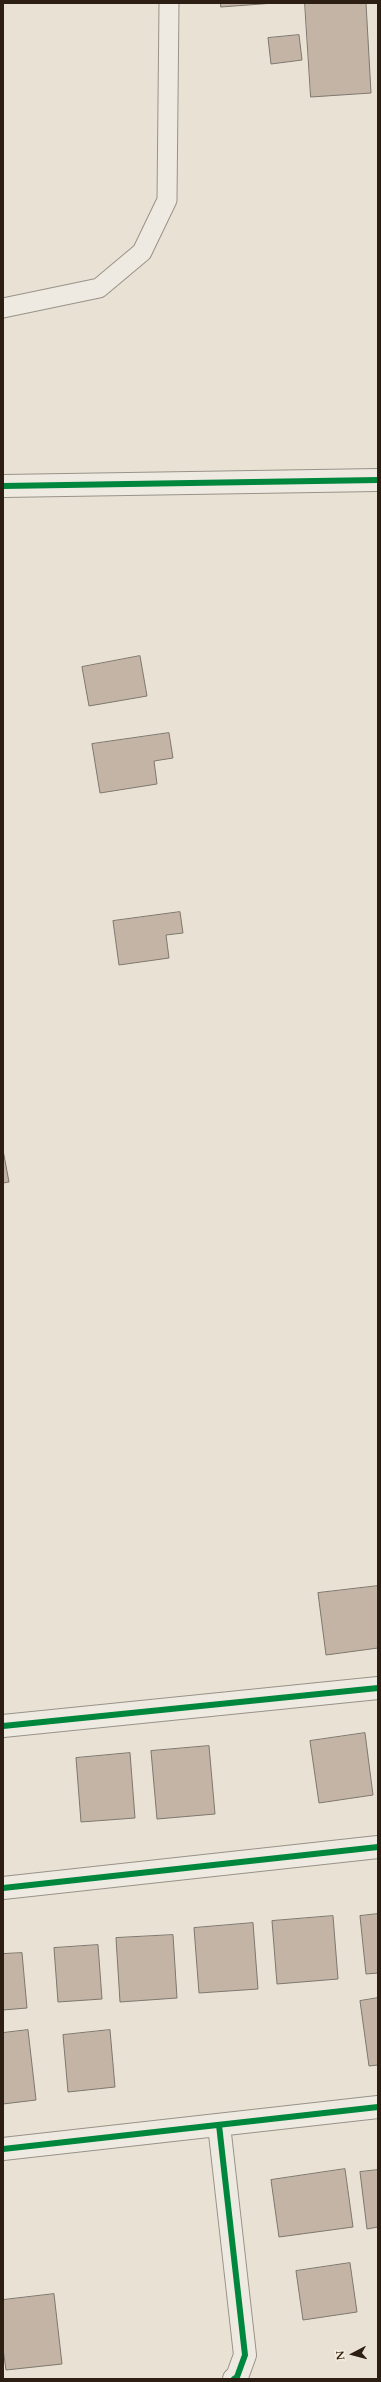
<!DOCTYPE html>
<style>
body{margin:0}
#map{position:relative;width:381px;height:2382px;overflow:hidden;background:#e9e2d4;font-family:Cardo,serif}
canvas{display:block}
.frame{position:absolute;inset:0;border:4px solid #2c1e13;pointer-events:none}
.north{position:absolute;left:333px;top:2334px;width:40px;height:40px;-webkit-text-stroke:3px #f7efdd;paint-order:stroke;rotate:264deg;font-size:11px;font-weight:700;line-height:16px;text-align:center;color:#2c1e13}
.north::after{content:'';display:block;margin:auto;width:14px;height:18px;background:#2c1e13;clip-path:polygon(50% 0,100% 100%,50% 72%,0 100%)}
</style>
<div id="map">
<canvas width="381" height="2382"></canvas>
<div class="frame"></div>
<div class="north">N</div>
</div>
<script>
const ctx = document.querySelector('canvas').getContext('2d');
ctx.lineJoin = 'round';
function paint(path, color) { ctx.fillStyle = color; ctx.fill(path, 'evenodd'); }
function stroke(path, color, width, dash) { ctx.strokeStyle = color; ctx.lineWidth = width; ctx.lineCap = dash ? 'butt' : 'round'; ctx.setLineDash(dash || []); ctx.stroke(path); }
const building = new Path2D(`
 M221,3H275L221,7Z
 M305,3H366L371,93L311,97Z
 M299,35L302,60L271,64L268,38Z
 M140,656L147,696L89,706L82,667Z
 M169,733L173,758L154,761L157,784L100,793L92,744Z
 M180,912L183,933L166,935L169,958L119,965L113,921Z
 M3,1150L9,1182L3,1183Z
 M378,1586V1648L326,1655L318,1593Z
 M365,1733L373,1795L319,1803L310,1741Z
 M209,1746L215,1814L157,1819L151,1751Z
 M130,1753L135,1818L81,1822L76,1758Z
 M378,1914V1973L366,1974L360,1916Z
 M333,1916L338,1979L277,1984L272,1921Z
 M253,1923L258,1989L199,1993L194,1928Z
 M173,1935L177,1998L120,2002L116,1938Z
 M98,1945L102,1999L58,2002L54,1948Z
 M22,1953L27,2008L3,2010V1954Z
 M378,1998V2065L369,2066L360,2001Z
 M28,2030L36,2100L3,2104V2033Z
 M110,2030L115,2087L68,2092L63,2035Z
 M345,2169L353,2227L279,2237L271,2180Z
 M378,2170V2227L367,2229L360,2172Z
 M350,2263L357,2312L303,2320L296,2271Z
 M54,2294L62,2364L6,2370L3,2349V2300Z`);
const service = new Path2D(`
 M3,308L99,288L142,252L167,200L169,3`);
const minor = new Path2D(`
 M3,486L378,480
 M3,1726L378,1688
 M3,1888L378,1847
 M219,2125L245,2355L237,2377L234,2379
 M3,2149L378,2107`);
const cycleway = new Path2D(`
 M3,486L378,480
 M3,1726L378,1688
 M3,1888L378,1847
 M219,2125L245,2355L237,2377L234,2379
 M3,2149L378,2107`);
paint(building, '#c4b4a6');
stroke(building, '#7d776e', 1);
stroke(service, '#989288', 21);
stroke(minor, '#989288', 24);
stroke(service, '#eeeae2', 19);
stroke(minor, '#eeeae2', 22);
stroke(cycleway, '#00873e', 6);
</script>
